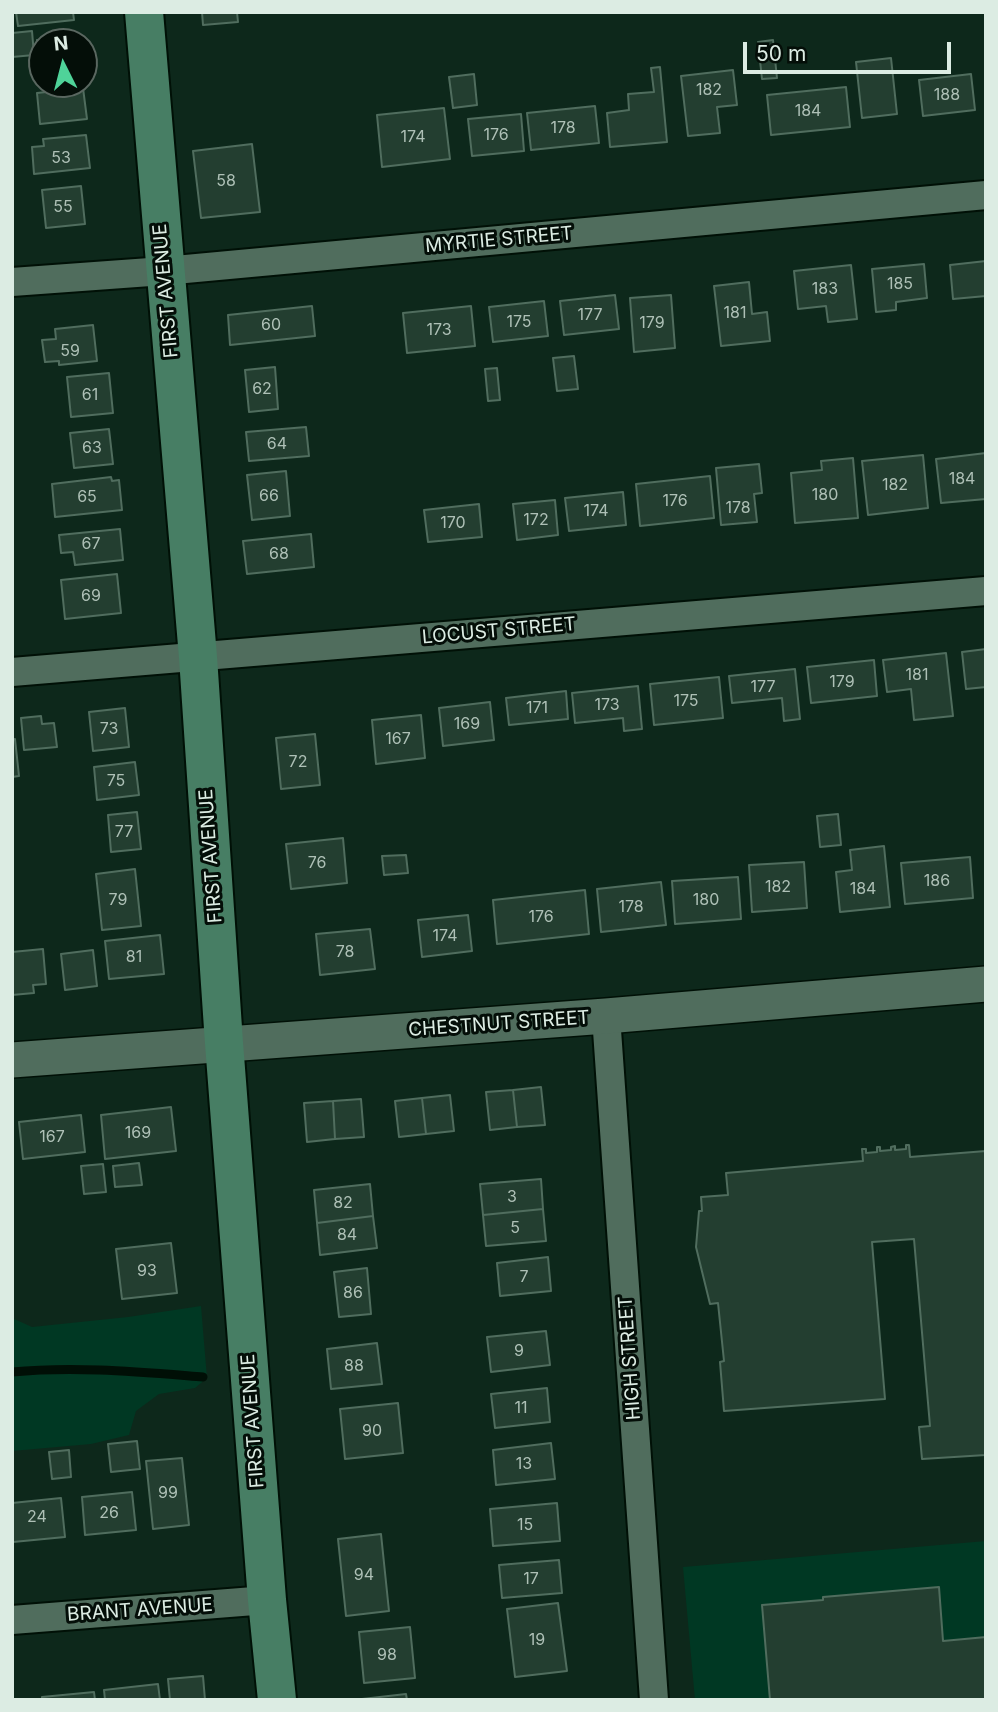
<!DOCTYPE html>
<style>
body{margin:0}
#map{position:relative;width:998px;height:1712px;overflow:hidden;background:#0d281b;font-family:Inter,sans-serif}
canvas{display:block}
.frame{position:absolute;inset:0;border:14px solid #dcece3;pointer-events:none}
.north{position:absolute;left:28px;top:28px;width:70px;height:70px;box-sizing:border-box;background:#040e08;border:2px solid #5a6760;border-radius:50%;rotate:354deg;font-size:19px;font-weight:700;line-height:28px;text-align:center;color:#dcece3}
.north::after{content:'';display:block;margin:auto;width:24px;height:32px;background:#4fd399;clip-path:polygon(50% 0,100% 100%,50% 72%,0 100%)}
.scale{position:absolute;left:743px;top:42px;width:208px;height:32px;box-sizing:border-box;border:4px solid #dcece3;border-top:0;padding-left:9px;font-size:21px;line-height:24px;white-space:nowrap;color:#dcece3;-webkit-text-stroke:5px #040e08;paint-order:stroke}
</style>
<div id="map">
<canvas width="998" height="1712"></canvas>
<div class="frame"></div>
<div class="north">N</div>
<div class="scale">50 m</div>
</div>
<script>
const ctx = document.querySelector('canvas').getContext('2d');
ctx.lineJoin = 'round';
function paint(path, color) { ctx.fillStyle = color; ctx.fill(path, 'evenodd'); }
function stroke(path, color, width, dash) { ctx.strokeStyle = color; ctx.lineWidth = width; ctx.lineCap = dash ? 'butt' : 'round'; ctx.setLineDash(dash || []); ctx.stroke(path); }
function label(font, color, halo, rows, align = 'center') {
  ctx.font = font + ' Inter,sans-serif'; ctx.lineWidth = 6; ctx.setLineDash([]); ctx.textBaseline = 'middle'; ctx.strokeStyle = halo; ctx.fillStyle = color; for (const [text, x, y, turn = 0] of rows) {
    ctx.save(); ctx.translate(x, y); ctx.rotate((+turn || 0) * Math.PI / 180); ctx.textAlign = isNaN(turn) ? turn : align; if (halo) ctx.strokeText(text, 0, 0); ctx.fillText(text, 0, 0); ctx.restore();
  }
}
const green = new Path2D(`
 M201,1306L207,1378L195,1388L159,1394L136,1411L129,1435L91,1444L12,1451V1318L32,1327L128,1317Z
 M986,1541V1700H695L683,1567Z`);
const stream = new Path2D(`
 M12,1372C76,1366 139,1372 203,1377`);
const building = new Path2D(`
 M16,12H73L74,20L18,26Z
 M202,12H237L238,22L203,25Z
 M32,31L34,55L12,57V33Z
 M75,36L76,42H42L41,77L37,40Z
 M773,40L777,78L762,79L758,42Z
 M891,58L897,114L862,118L856,62Z
 M660,67L667,142L610,147L607,113L629,110L628,94L654,92L651,68Z
 M733,70L737,105L717,107L720,133L688,136L681,76Z
 M474,74L477,105L453,108L449,77Z
 M971,74L975,110L923,116L919,80Z
 M846,87L850,127L771,135L767,95Z
 M83,88L87,119L40,124L37,93Z
 M595,106L599,143L531,150L527,113Z
 M444,108L450,159L382,167L377,115Z
 M521,114L524,151L472,156L468,119Z
 M86,135L90,168L34,174L32,147L44,146L43,139Z
 M252,144L260,212L201,218L193,151Z
 M81,186L85,224L46,228L42,190Z
 M986,261V296L953,299L950,265Z
 M924,264L927,298L896,302V310L876,312L872,269Z
 M851,265L857,319L828,322L826,306L798,309L794,271Z
 M749,282L752,314L767,312L770,341L721,346L714,286Z
 M615,295L619,329L564,335L560,301Z
 M671,295L675,348L634,352L630,298Z
 M544,301L548,336L493,342L489,307Z
 M312,306L315,336L230,345L228,315Z
 M471,306L475,346L407,353L403,313Z
 M93,325L97,361L59,365V361L45,362L42,340L56,339L55,329Z
 M574,356L578,389L557,391L553,358Z
 M275,367L278,409L249,412L245,370Z
 M497,368L500,400L488,401L485,369Z
 M109,373L113,413L71,417L67,377Z
 M306,427L309,456L249,461L246,432Z
 M109,429L113,464L74,468L70,433Z
 M986,453V499L941,503L936,459Z
 M923,455L928,508L868,515L862,461Z
 M853,458L858,518L795,523L791,473L822,470L821,461Z
 M759,464L762,493L754,494L757,522L721,525L716,468Z
 M286,471L290,516L252,520L247,475Z
 M710,476L714,518L640,526L636,484Z
 M111,477L112,481L119,480L122,510L55,517L52,484Z
 M623,492L626,525L569,531L565,498Z
 M555,500L558,535L517,540L513,504Z
 M479,504L482,537L428,542L424,510Z
 M120,529L123,560L75,565L73,552L61,553L59,535Z
 M311,534L314,567L247,574L243,541Z
 M117,574L121,613L65,619L61,580Z
 M986,649V687L966,689L962,652Z
 M946,653L953,716L914,720L911,689L887,692L883,660Z
 M874,660L877,696L811,703L807,667Z
 M795,669L800,719L784,721L782,698L732,703L729,676Z
 M719,677L723,718L654,725L650,684Z
 M638,686L642,729L624,731L623,718L575,723L572,693Z
 M566,691L568,719L509,725L506,698Z
 M490,702L494,740L443,746L439,708Z
 M125,708L129,747L93,751L89,712Z
 M421,715L425,758L376,764L372,720Z
 M41,716L42,724L54,723L57,747L24,750L21,718Z
 M315,734L320,785L281,789L276,738Z
 M15,739L19,776L12,777V740Z
 M135,762L139,795L97,800L94,767Z
 M137,812L141,849L111,852L108,815Z
 M838,814L841,845L820,847L817,816Z
 M343,838L347,883L291,889L286,844Z
 M884,846L890,907L840,912L836,872L852,870L850,850Z
 M406,855L408,873L384,875L382,856Z
 M970,857L973,898L905,904L901,863Z
 M804,862L807,908L752,912L749,865Z
 M135,869L141,926L102,930L96,874Z
 M738,877L741,919L675,924L672,881Z
 M661,882L666,925L601,932L597,889Z
 M585,890L589,934L497,944L493,900Z
 M468,915L472,951L422,957L418,920Z
 M370,929L375,969L320,975L316,934Z
 M160,935L164,974L109,979L105,941Z
 M43,949L46,984L33,985L34,993L12,995V952Z
 M93,950L97,986L65,990L61,954Z
 M541,1087L545,1125L517,1127L513,1090Z
 M513,1090L517,1127L490,1130L486,1092Z
 M450,1095L454,1131L426,1134L422,1098Z
 M422,1098L426,1134L399,1137L395,1101Z
 M361,1099L364,1137L335,1139L333,1101Z
 M333,1101L335,1139L307,1142L304,1103Z
 M171,1107L176,1151L105,1159L101,1115Z
 M81,1115L85,1152L23,1159L19,1122Z
 M906,1145H909L910,1157L986,1151V1455L922,1459L919,1427L930,1426L914,1239L872,1242L885,1399L724,1411L720,1362L724,1361L718,1303L710,1304L696,1247L699,1211H702L701,1197L728,1195L726,1173L863,1161L862,1149H866V1153L877,1152V1147H880V1151L891,1150V1147L895,1146V1150L906,1149Z
 M139,1163L142,1185L115,1187L113,1166Z
 M103,1164L106,1192L84,1194L81,1166Z
 M541,1179L543,1209L483,1215L480,1184Z
 M370,1184L373,1216L317,1223L314,1190Z
 M543,1209L546,1241L486,1246L483,1215Z
 M373,1216L377,1248L320,1255L317,1223Z
 M171,1243L177,1293L122,1299L116,1249Z
 M548,1257L551,1291L500,1296L497,1263Z
 M367,1268L371,1314L339,1317L334,1272Z
 M546,1331L550,1365L491,1372L487,1337Z
 M377,1343L382,1384L331,1389L327,1349Z
 M547,1388L550,1422L495,1428L491,1394Z
 M398,1403L403,1453L345,1459L340,1409Z
 M137,1441L140,1469L111,1472L108,1444Z
 M551,1443L555,1479L496,1485L493,1450Z
 M69,1450L71,1477L52,1479L49,1452Z
 M182,1458L189,1525L153,1529L146,1461Z
 M132,1492L136,1530L85,1535L82,1497Z
 M61,1498L65,1537L13,1542L12,1503Z
 M557,1503L560,1541L493,1546L490,1509Z
 M381,1534L389,1611L346,1616L338,1539Z
 M559,1560L562,1593L502,1598L499,1565Z
 M939,1587L943,1641L986,1637V1700H770L762,1605L823,1600V1597Z
 M558,1603L567,1671L515,1677L507,1609Z
 M410,1627L415,1678L364,1683L359,1632Z
 M203,1676L205,1700H170L168,1679Z
 M158,1684L160,1700H105L104,1690Z
 M94,1692L95,1700H42V1697Z
 M406,1694L407,1700H362V1699Z`);
const minor = new Path2D(`
 M12,282L164,271L986,195
 M12,672L986,591
 M606,1016L654,1700
 M12,1620L267,1600`);
const tertiary = new Path2D(`
 M12,1060L606,1016L986,984`);
const secondary = new Path2D(`
 M144,12L198,657L224,1043L267,1600L277,1700`);
const numberNames = [
 ["182",709,90],
 ["188",947,95],
 ["184",808,111],
 ["178",563,128],
 ["176",496,135],
 ["174",413,137],
 ["53",61,158],
 ["58",226,181],
 ["55",63,207],
 ["185",900,284],
 ["183",825,289],
 ["181",735,313],
 ["177",590,315],
 ["175",519,322],
 ["179",652,323],
 ["60",271,325],
 ["173",439,330],
 ["59",70,351],
 ["62",262,389],
 ["61",90,395],
 ["64",277,444],
 ["63",92,448],
 ["184",962,479],
 ["182",895,485],
 ["180",825,495],
 ["66",269,496],
 ["65",87,497],
 ["176",675,501],
 ["178",738,508],
 ["174",596,511],
 ["172",536,520],
 ["170",453,523],
 ["67",91,544],
 ["68",279,554],
 ["69",91,596],
 ["181",917,675],
 ["179",842,682],
 ["177",763,687],
 ["175",686,701],
 ["173",607,705],
 ["171",537,708],
 ["169",467,724],
 ["73",109,729],
 ["167",398,739],
 ["72",298,762],
 ["75",116,781],
 ["77",124,832],
 ["76",317,863],
 ["186",937,881],
 ["182",778,887],
 ["184",863,889],
 ["79",118,900],
 ["180",706,900],
 ["178",631,907],
 ["176",541,917],
 ["174",445,936],
 ["78",345,952],
 ["81",134,957],
 ["169",138,1133],
 ["167",52,1137],
 ["3",512,1197],
 ["82",343,1203],
 ["5",515,1228],
 ["84",347,1235],
 ["93",147,1271],
 ["7",524,1277],
 ["86",353,1293],
 ["9",519,1351],
 ["88",354,1366],
 ["11",521,1408],
 ["90",372,1431],
 ["13",524,1464],
 ["99",168,1493],
 ["26",109,1513],
 ["24",37,1517],
 ["15",525,1525],
 ["94",364,1575],
 ["17",531,1579],
 ["19",537,1640],
 ["98",387,1655]
];
const streetNames = [
 ["MYRTIE STREET",499,240,-5],
 ["FIRST AVENUE",166,291,-95],
 ["LOCUST STREET",499,631,-5],
 ["FIRST AVENUE",211,856,-94],
 ["CHESTNUT STREET",499,1024,-4],
 ["HIGH STREET",630,1358,-94],
 ["FIRST AVENUE",253,1421,-94],
 ["BRANT AVENUE",140,1610,-4]
];
paint(green, '#003823');
stroke(stream, '#000f06', 9);
paint(building, '#233e30');
stroke(building, '#506d5e', 2);
stroke(minor, '#001006', 32);
stroke(tertiary, '#001006', 38);
stroke(secondary, '#001006', 42);
stroke(minor, '#506d5d', 28);
stroke(tertiary, '#506d5d', 35);
stroke(secondary, '#477e64', 38);
label('16px', '#aec0b6', null, numberNames);
label('19px', '#dcece3', '#040e08', streetNames);
</script>
